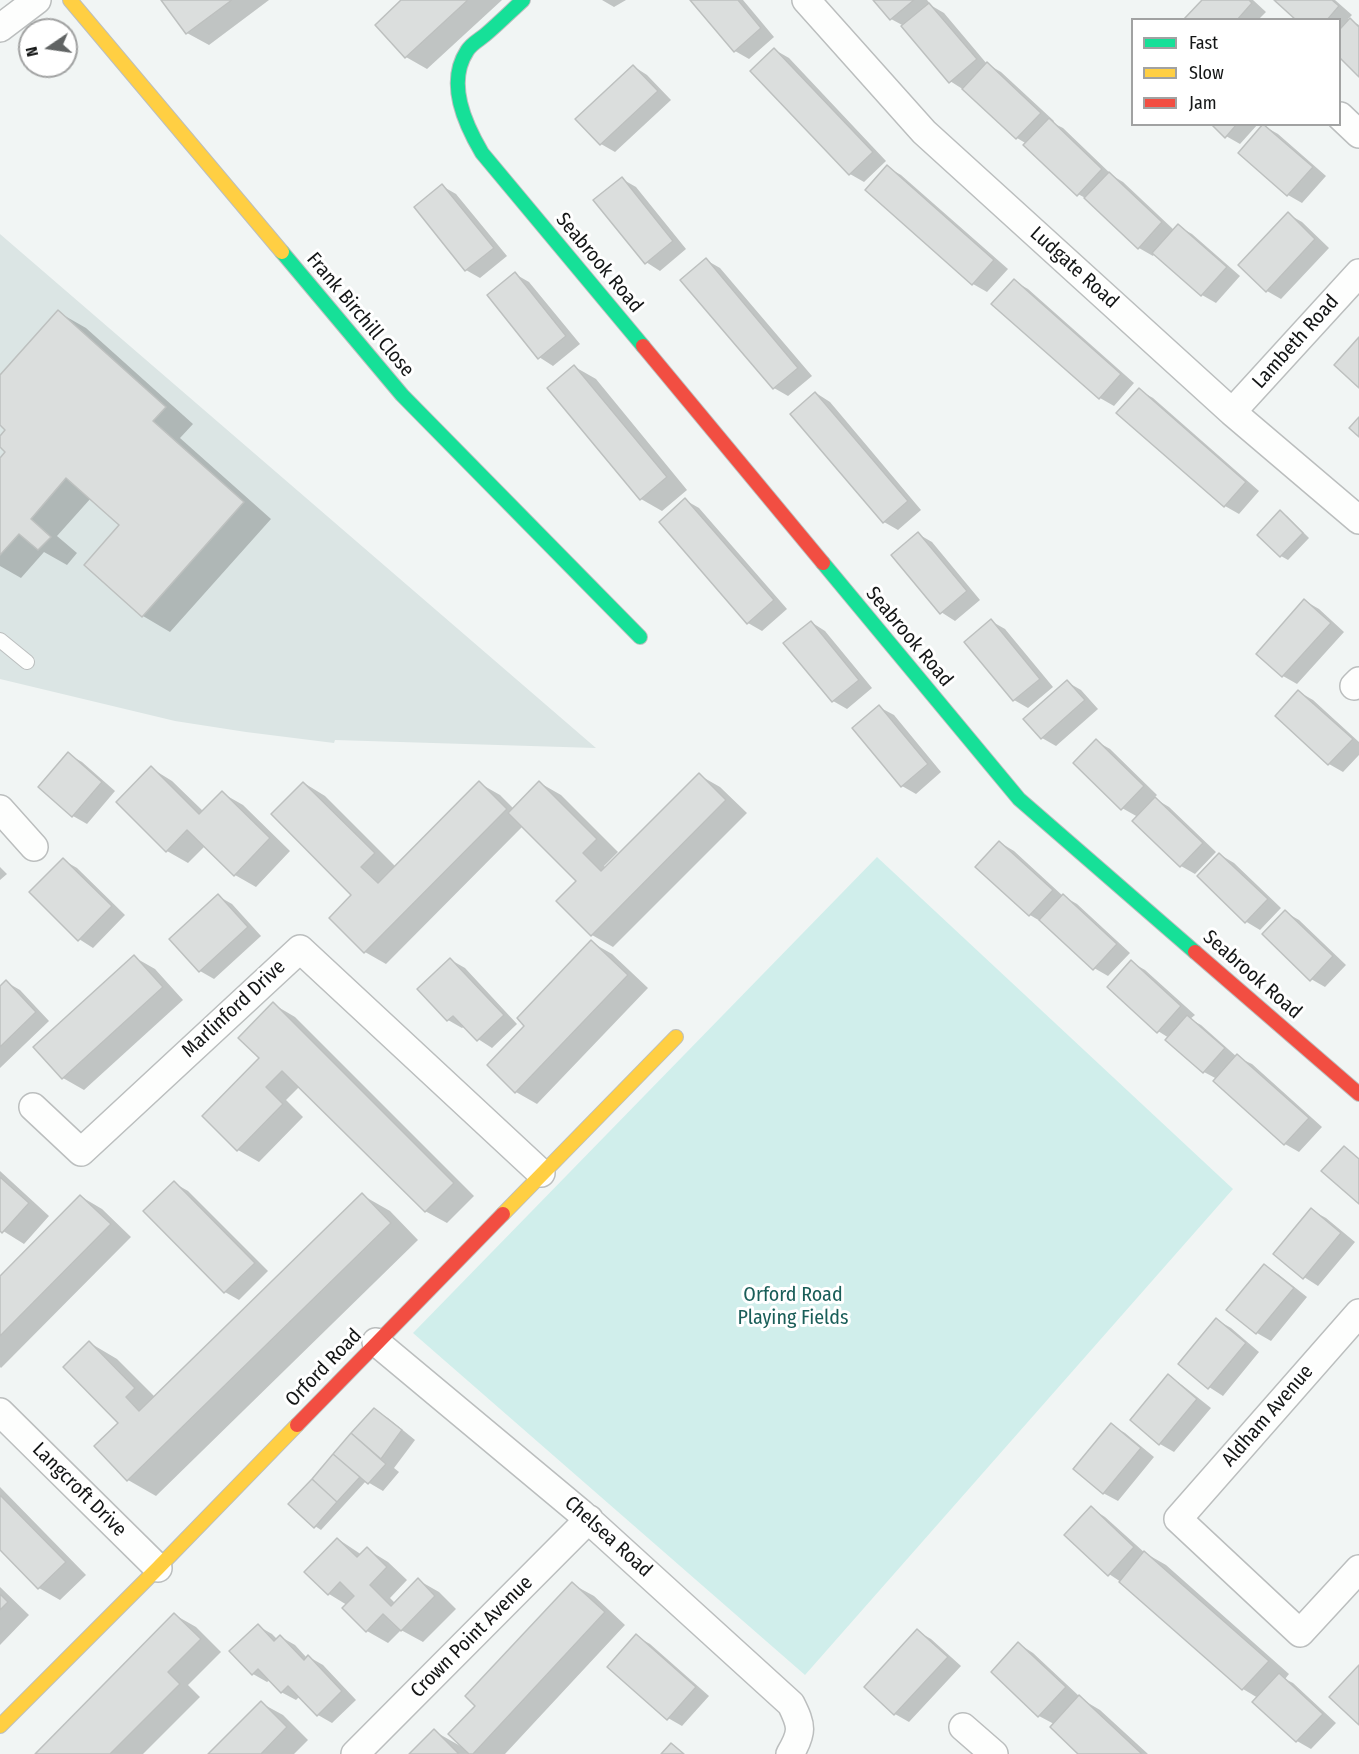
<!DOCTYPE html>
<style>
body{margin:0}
#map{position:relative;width:1359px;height:1754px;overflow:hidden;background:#f1f5f4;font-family:"Fira Sans Condensed",sans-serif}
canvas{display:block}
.legend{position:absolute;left:1131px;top:18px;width:210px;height:108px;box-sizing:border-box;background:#fff;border:2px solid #a1a2a2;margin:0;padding:8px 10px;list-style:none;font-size:18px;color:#141616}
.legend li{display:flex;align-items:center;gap:12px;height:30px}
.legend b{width:30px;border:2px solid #a1a2a2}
.north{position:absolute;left:18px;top:18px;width:60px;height:60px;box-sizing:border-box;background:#fff;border:2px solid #a1a2a2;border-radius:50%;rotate:257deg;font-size:16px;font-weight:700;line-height:24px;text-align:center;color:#141616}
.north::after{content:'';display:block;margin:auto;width:21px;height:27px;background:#616464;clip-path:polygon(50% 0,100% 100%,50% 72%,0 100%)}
</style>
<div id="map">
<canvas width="1359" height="1754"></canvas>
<ul class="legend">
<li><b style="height:8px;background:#16e098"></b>Fast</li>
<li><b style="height:8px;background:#ffcf43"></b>Slow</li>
<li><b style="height:8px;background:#f24e42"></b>Jam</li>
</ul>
<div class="north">N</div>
</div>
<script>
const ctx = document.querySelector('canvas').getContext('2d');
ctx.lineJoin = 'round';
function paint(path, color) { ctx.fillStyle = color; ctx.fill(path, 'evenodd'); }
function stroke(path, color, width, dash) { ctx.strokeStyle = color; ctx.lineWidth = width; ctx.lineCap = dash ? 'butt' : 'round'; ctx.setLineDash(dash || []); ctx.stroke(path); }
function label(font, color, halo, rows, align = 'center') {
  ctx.font = font + ' "Fira Sans Condensed",sans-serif'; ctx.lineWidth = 6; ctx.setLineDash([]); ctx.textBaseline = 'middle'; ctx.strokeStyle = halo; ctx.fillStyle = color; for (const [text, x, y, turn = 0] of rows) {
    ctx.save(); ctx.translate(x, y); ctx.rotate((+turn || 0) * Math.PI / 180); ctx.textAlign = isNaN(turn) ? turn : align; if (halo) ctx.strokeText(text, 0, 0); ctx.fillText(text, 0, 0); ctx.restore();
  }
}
const built = new Path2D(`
 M0,234L596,748L335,740L334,743L246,732L175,721L0,679Z`);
const green = new Path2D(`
 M877,857L1233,1189L805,1675L413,1333Z`);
const shadow = new Path2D(`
 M163,0H269L209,45L187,33Z
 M403,0H502L427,69L406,57Z
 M602,0H626L614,7Z
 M692,0H743L774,37L749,59L735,51Z
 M875,0H927L932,6L944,13L987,64L1001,72L1054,121L1053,123L1063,128L1113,176L1123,182L1174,230L1178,226L1192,234L1240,276L1216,303L1202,295L1155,253L1153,256L1139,248L1087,199L1078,194L1027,144L1017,138L964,90L950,81L904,26L891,19Z
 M1204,0H1253L1266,12L1258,20H1185Z
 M1276,0H1335L1352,15L1348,19L1359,25V75L1340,56V20H1298Z
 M775,50L789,58L886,161L864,182L850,174Z
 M633,66L647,75L671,100L615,152L601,144L577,119Z
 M1213,124H1258L1240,144L1226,136Z
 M1264,126L1278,134L1326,176L1302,203L1288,195L1240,153Z
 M887,167L901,175L1008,269L987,292L973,284L867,190Z
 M622,179L636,187L686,249L660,271L646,262Z
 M442,186L456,194L507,256L480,278L466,270Z
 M1288,214L1302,222L1329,248L1281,299L1267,291Z
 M706,260L720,268L812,376L788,396L774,388Z
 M515,274L529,282L580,344L553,366L539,357Z
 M1014,281L1028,289L1134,383L1114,406L1100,398L994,304Z
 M58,312L86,328L193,424L180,438L271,519L170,632L143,616L121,525L91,498L57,536L77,553L67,565L44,552L21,578L0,566V460L8,452L0,445V438L8,430L0,423V378Z
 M575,367L596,379L687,490L662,511L641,499Z
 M1139,390L1153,398L1259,491L1239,514L1225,506L1119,412Z
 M816,393L830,402L921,510L898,530L884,522Z
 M685,500L699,508L787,609L762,631L748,623Z
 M1280,512L1287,516L1309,538L1288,560L1281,556L1259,535Z
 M918,534L932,542L980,600L955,621L941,612Z
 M1305,601L1319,609L1344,632L1297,684L1283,676Z
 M991,621L1005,629L1053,687L1028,708L1014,700Z
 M811,622L825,631L872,688L847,709L833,701Z
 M1067,682L1081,690L1098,709L1056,746L1042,738Z
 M1299,692L1313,700L1359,742V755L1343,772L1329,764L1277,716Z
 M879,707L894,715L941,772L916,794L902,786Z
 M1096,741L1110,749L1157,795L1154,798L1169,807L1216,852L1195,874L1181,866L1135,821L1138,817L1122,808Z
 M68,754L82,762L115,791L87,824L73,816Z
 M151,768L172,781L203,811L222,793L243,805L290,851L256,887L235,875L205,846L188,863L167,851Z
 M699,775L720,787L747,813L613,947L592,935L558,901L578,881L523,826L386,964L365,952L353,895L304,783L325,796L396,867L479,783L500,795L514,809L540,783L561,795L618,852L604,866L606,868Z
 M999,842L1014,851L1063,896L1077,904L1130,953L1108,976L1094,968L1045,924L1030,915L977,867Z
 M1219,854L1234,863L1281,908L1260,930L1245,921Z
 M63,860L77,868L125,915L93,948L79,939Z
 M0,867L7,874L0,880Z
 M218,896L232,904L261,936L214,979L200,971Z
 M1285,912L1299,920L1346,965L1325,987L1311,979Z
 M591,942L612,954L648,988L537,1104L516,1092L526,1025Z
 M134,957L155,969L183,1000L84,1090L63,1078L35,1047Z
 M451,960L465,968L517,1024L492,1048L478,1039L465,1026L462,1028L448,1020L419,989Z
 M1131,962L1145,970L1195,1015L1190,1019L1201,1025L1237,1057L1252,1064L1322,1127L1299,1152L1285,1144L1215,1081L1217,1079L1204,1072L1167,1040L1169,1038L1158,1031Z
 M6,982L20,990L49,1021L0,1068V988Z
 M273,1004L295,1017L474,1196L447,1223L425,1211L300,1086L286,1100L303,1117L259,1162L238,1150Z
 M0,1171L49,1216L24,1244L0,1229Z
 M174,1183L188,1191L268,1271L239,1300L225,1292L145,1211Z
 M362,1195L390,1211L418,1240L156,1496L128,1480L120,1423L90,1343L117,1359L155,1397Z
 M80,1196L102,1209L131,1237L1,1368L0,1367V1278Z
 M1311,1210L1326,1218L1355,1242L1318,1286L1304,1277Z
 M1264,1266L1278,1274L1307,1297L1271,1341L1257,1333L1228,1309Z
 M1217,1320L1231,1328L1259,1352L1223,1396L1209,1387Z
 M1168,1376L1182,1385L1211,1408L1174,1452L1160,1444L1132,1420Z
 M374,1410L388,1418L415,1440L394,1468L399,1472L383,1491L366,1481L321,1530L315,1526L290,1504Z
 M1111,1425L1125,1433L1154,1457L1118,1501L1103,1493Z
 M0,1487L86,1575L60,1600L39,1588L0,1548Z
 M1091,1508L1105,1517L1145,1553L1166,1565L1289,1674L1285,1679L1293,1683L1336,1723L1311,1749L1297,1741L1255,1702L1258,1698L1243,1689L1121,1582L1109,1574Z
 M338,1539L362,1555L367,1549L388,1562L407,1580L390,1598L395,1603L418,1580L439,1592L456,1609L423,1642L401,1630L388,1643L367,1631L347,1605L329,1594Z
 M572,1584L594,1596L625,1625L505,1754H411L434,1731L462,1747L477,1706Z
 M0,1587L29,1615L0,1645Z
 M175,1615L196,1627L221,1652L188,1685L200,1697L143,1754H37Z
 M258,1626L272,1634L278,1640L281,1637L295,1645L307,1658L309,1657L323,1665L356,1700L332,1723L318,1715L300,1696L296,1700L281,1692L270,1680L267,1682L253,1674Z
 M917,1631L931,1639L961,1666L909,1722L895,1714L866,1687Z
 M636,1636L650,1644L709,1696L682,1726L668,1718Z
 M1019,1644L1033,1653L1079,1696L1078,1697L1100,1710L1148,1754H1080L1054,1724L1039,1716Z
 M261,1703L283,1715L308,1740L294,1754H211Z`);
const building = new Path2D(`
 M161,0H232L186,34Z
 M401,0H468L405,58L375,25Z
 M690,0H738L761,28L734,52Z
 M873,0H914L890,20Z
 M1202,0H1249L1252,3L1237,20H1183Z
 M1274,0H1332L1339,6L1327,20H1296Z
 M929,3L977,59L949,83L901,26Z
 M1350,18L1359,27V77L1340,58V29Z
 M774,48L873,152L849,175L750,71Z
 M987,62L1041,113L1016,139L962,89Z
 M633,65L658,91L600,145L575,119Z
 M1049,118L1102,169L1077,196L1023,145Z
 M1211,124H1237L1225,138Z
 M1263,124L1313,167L1287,196L1238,153Z
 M887,165L994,260L972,285L865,190Z
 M1109,172L1162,222L1138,249L1084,198Z
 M622,177L673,241L645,264L593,200Z
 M442,184L494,248L465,271L414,207Z
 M1288,212L1315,239L1266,292L1238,265Z
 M1178,224L1227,267L1201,296L1152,253Z
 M706,258L798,368L773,389L680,280Z
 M515,272L566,336L538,359L487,295Z
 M1014,279L1121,374L1099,399L991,304Z
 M58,310L166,407L153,421L244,502L142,617L84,565L119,525L66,478L31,519L51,537L38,550L19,534L0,555V458L5,452L0,447V436L5,430L0,425V375Z
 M1359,337V388L1334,365Z
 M574,365L667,477L640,500L547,388Z
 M1139,388L1246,482L1224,507L1116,413Z
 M815,392L908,501L883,523L790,414Z
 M1359,417V437L1349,428Z
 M685,498L774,600L747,624L659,522Z
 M1280,510L1303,533L1280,557L1257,535Z
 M918,532L967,591L940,614L891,555Z
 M1304,599L1331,623L1282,677L1256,654Z
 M991,619L1040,679L1013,701L964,642Z
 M811,621L859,680L832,702L783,643Z
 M1067,680L1085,700L1041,739L1023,719Z
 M1298,690L1353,739L1328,765L1275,716Z
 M879,705L928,764L901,787L852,728Z
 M1096,739L1144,786L1121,810L1073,763Z
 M68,752L102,782L72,817L38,787Z
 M151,766L199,814L222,791L270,838L234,876L187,830L166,852L116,802Z
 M699,773L726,800L591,936L556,901L576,881L508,813L539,781L597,839L583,853L601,871Z
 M479,781L507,809L364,953L329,918L351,895L271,814L303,782L375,853L361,867L378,883Z
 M1155,797L1203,843L1180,867L1132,821Z
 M999,841L1053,890L1029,916L975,867Z
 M1219,853L1268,899L1245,923L1197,876Z
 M63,858L112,906L78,941L29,892Z
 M218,894L248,927L199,972L169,939Z
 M1063,894L1117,944L1093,970L1039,920Z
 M1285,910L1333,956L1310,981L1262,934Z
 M591,940L628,975L515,1093L487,1065L524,1026L517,1018Z
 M134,955L163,987L62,1079L33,1047Z
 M450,958L504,1015L477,1041L453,1016L447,1021L417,989Z
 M1131,960L1181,1006L1157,1033L1107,987Z
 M6,980L36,1012L0,1047V986Z
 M273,1002L454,1183L425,1212L282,1071L266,1087L283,1104L237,1151L202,1116L259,1058L238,1038Z
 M1187,1015L1225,1048L1203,1073L1165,1040Z
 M1237,1054L1309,1118L1284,1145L1213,1081Z
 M1344,1146L1359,1159V1204L1321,1171Z
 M0,1177L29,1203L2,1233L0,1231Z
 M174,1181L255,1263L224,1293L143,1211Z
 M362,1193L391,1223L127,1481L94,1446L118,1423L63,1367L89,1341L135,1388L126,1397L139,1411Z
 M80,1195L111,1224L0,1336V1276Z
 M1311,1208L1341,1233L1303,1279L1273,1254Z
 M1264,1264L1294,1288L1256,1334L1226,1310Z
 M1216,1318L1246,1343L1208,1389L1178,1364Z
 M1168,1374L1197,1399L1159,1445L1130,1420Z
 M374,1408L402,1430L381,1459L351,1433Z
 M1111,1423L1141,1448L1103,1494L1073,1469Z
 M351,1433L386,1464L368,1484L333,1454Z
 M333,1454L360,1477L337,1502L312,1479Z
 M312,1479L337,1502L314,1528L288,1504Z
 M0,1495L66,1562L38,1589L0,1550Z
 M1091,1506L1134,1547L1108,1576L1064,1535Z
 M337,1538L357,1557L367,1547L387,1567L370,1585L391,1606L418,1578L435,1596L401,1631L383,1614L366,1632L342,1608L354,1596L340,1582L328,1595L304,1572Z
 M1144,1551L1269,1661L1242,1690L1119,1582Z
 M572,1582L605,1612L473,1754H469L448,1734L475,1706L465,1696Z
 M0,1594L8,1602L0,1610Z
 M174,1613L201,1639L168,1672L180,1684L110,1754H35Z
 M258,1624L274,1641L280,1635L304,1660L308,1655L342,1691L317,1716L288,1686L281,1693L258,1669L252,1675L229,1651Z
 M917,1629L948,1657L894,1715L864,1687Z
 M636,1634L696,1687L667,1720L607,1667Z
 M1018,1642L1066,1687L1038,1717L991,1672Z
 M1359,1665V1725L1329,1697Z
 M1279,1673L1323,1714L1296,1742L1252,1702Z
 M1079,1695L1142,1754H1078L1050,1727Z
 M261,1701L287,1727L261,1754H208Z
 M434,1729L459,1754H409Z
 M671,1743L684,1754H661Z`);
const lane = new Path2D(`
 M0,640L27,662`);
const street = new Path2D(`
 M806,0L924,132L1232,412L1359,520
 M0,28L37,0
 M1340,116L1359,134
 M1232,412L1359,273
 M1354,686L1359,681
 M0,809L34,847
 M33,1107L81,1152L300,949L541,1173
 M1359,1313L1178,1519L1300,1633L1359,1569
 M376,1342L581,1513L791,1704C802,1726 803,1732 790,1754
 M0,1412L158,1568
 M963,1727L994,1754
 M355,1754L589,1519`);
const fast = new Path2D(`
 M523,0C510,12 498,24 485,35C479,40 471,44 467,51C446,83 465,124 482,153L643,346
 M282,252L402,395L640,637
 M823,563L1019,799L1195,952`);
const slow = new Path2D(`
 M70,0L282,252
 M503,1214L676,1037
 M0,1726L158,1568L297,1425`);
const jam = new Path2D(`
 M643,346L823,563
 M1195,952L1359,1094
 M297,1425L503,1214`);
const streetNames = [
 ["Seabrook Road",599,263,50],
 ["Ludgate Road",1074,268,42],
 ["Frank Birchill Close",360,315,50],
 ["Lambeth Road",1296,342,-48],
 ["Seabrook Road",909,637,50],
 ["Seabrook Road",1252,975,41],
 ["Marlinford Drive",234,1009,-43],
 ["Orford Road",324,1368,-46],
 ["Aldham Avenue",1268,1416,-49],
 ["Langcroft Drive",79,1490,45],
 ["Chelsea Road",608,1537,42],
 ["Crown Point Avenue",472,1637,-45]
];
const parkNames = [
 ["Orford Road",793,1295],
 ["Playing Fields",793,1318]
];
paint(built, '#dbe5e4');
paint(green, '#d0eeeb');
paint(shadow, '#0003');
paint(building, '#dbdedd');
stroke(building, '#bdc0bf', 1.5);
stroke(lane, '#bbbebe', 16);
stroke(street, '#bbbebe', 30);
stroke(fast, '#bbbebe', 16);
stroke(slow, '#bbbebe', 16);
stroke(jam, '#bbbebe', 16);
stroke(lane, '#fdfefd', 14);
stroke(street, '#fdfefd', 27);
stroke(fast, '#16e098', 14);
stroke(slow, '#ffcf43', 14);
stroke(jam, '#f24e42', 14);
label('20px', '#141616', '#fff', streetNames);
label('20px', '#1a5e59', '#fff', parkNames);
</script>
